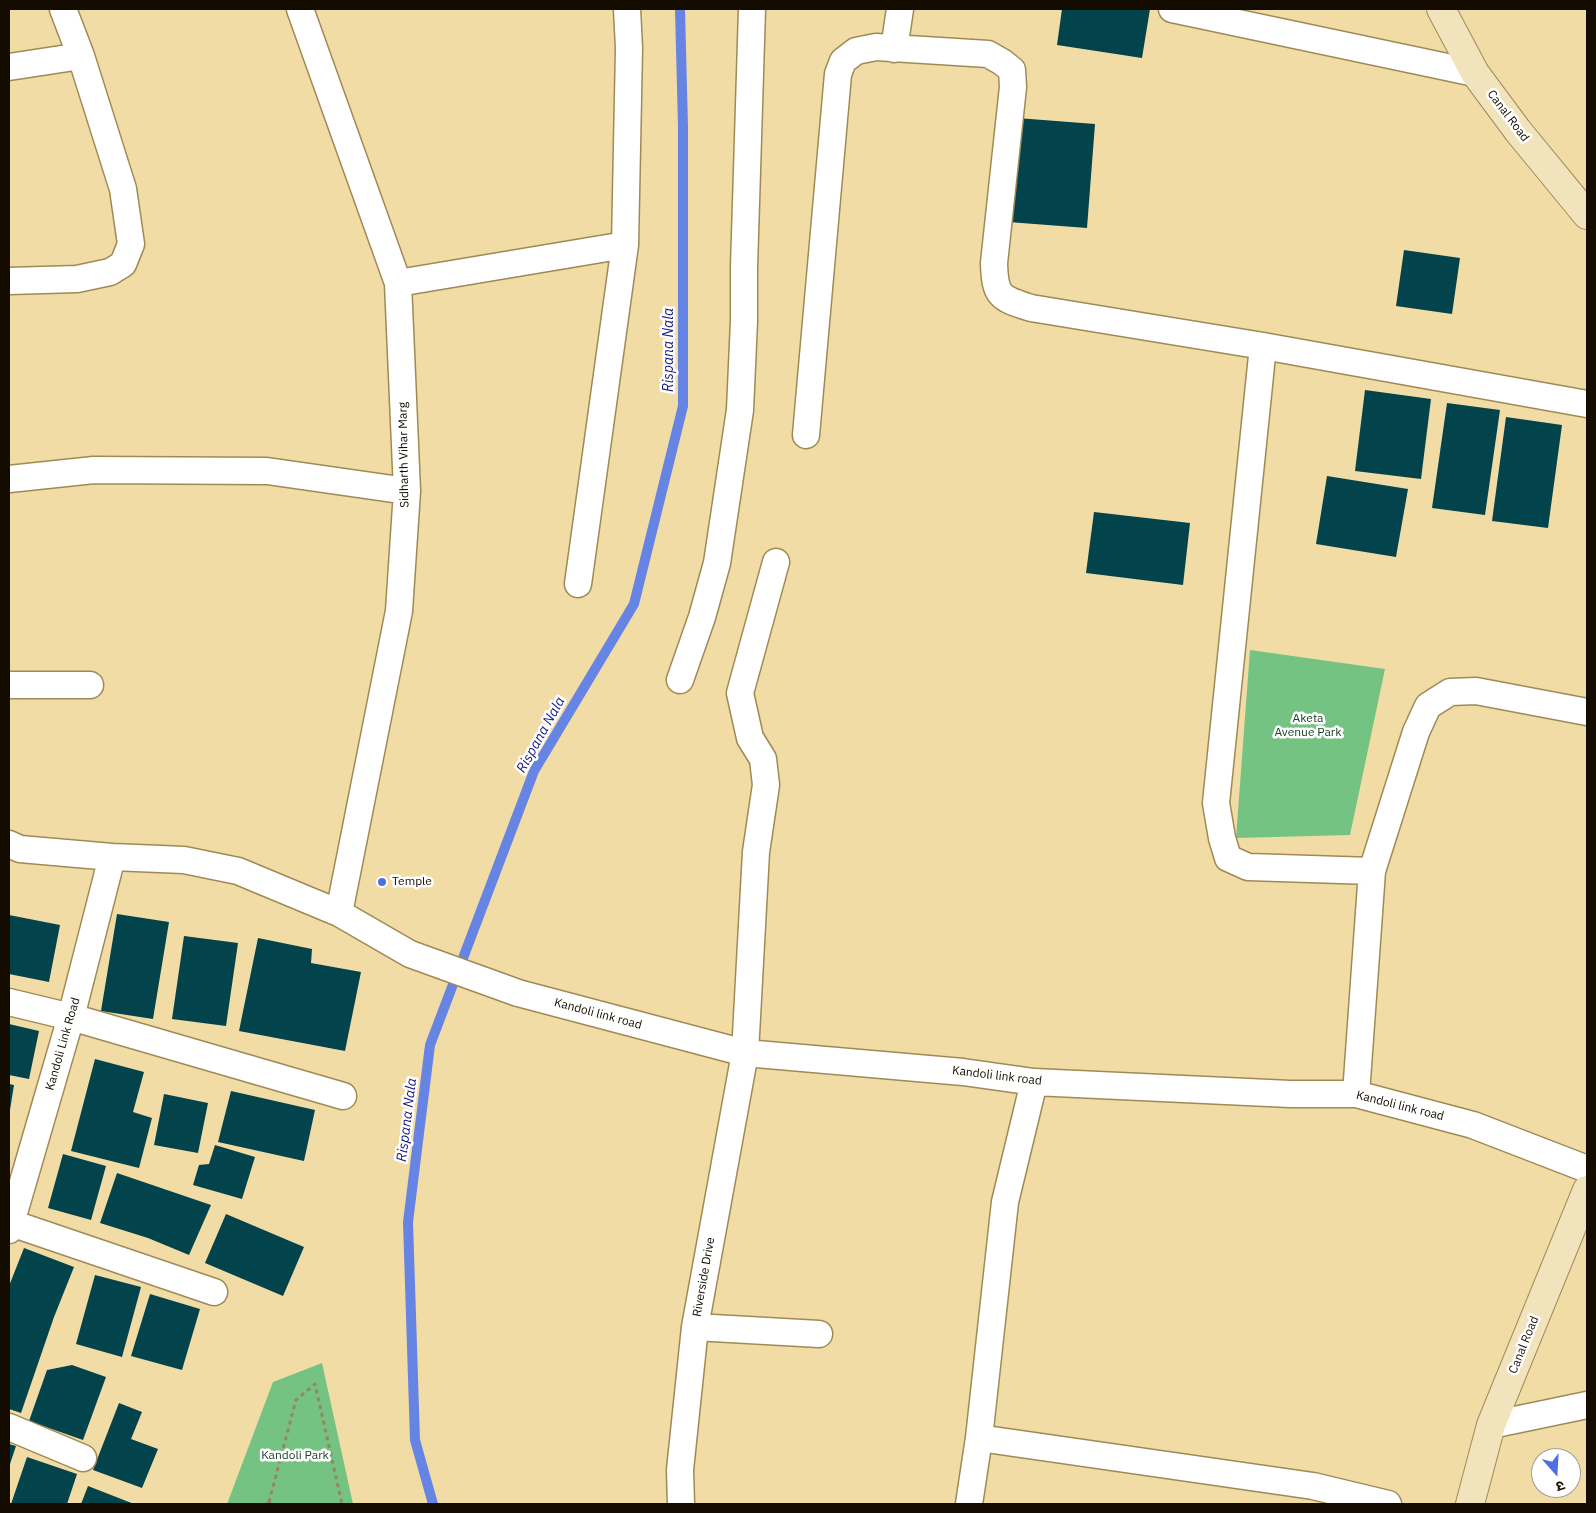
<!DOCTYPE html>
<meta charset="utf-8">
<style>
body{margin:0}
#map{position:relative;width:1596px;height:1513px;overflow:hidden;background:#f2dca6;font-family:"IBM Plex Sans","Noto Sans Devanagari",sans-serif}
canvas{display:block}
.frame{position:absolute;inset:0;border:10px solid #140c00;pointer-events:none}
.north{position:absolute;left:1531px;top:1448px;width:50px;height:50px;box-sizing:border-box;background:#fff;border:1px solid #a19e99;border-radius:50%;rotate:161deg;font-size:14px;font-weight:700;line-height:20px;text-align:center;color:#140c00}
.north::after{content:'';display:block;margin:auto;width:18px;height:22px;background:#4e6fe3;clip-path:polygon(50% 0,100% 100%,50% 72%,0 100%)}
</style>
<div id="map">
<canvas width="1596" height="1513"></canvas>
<div class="frame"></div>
<div class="north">उ</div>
</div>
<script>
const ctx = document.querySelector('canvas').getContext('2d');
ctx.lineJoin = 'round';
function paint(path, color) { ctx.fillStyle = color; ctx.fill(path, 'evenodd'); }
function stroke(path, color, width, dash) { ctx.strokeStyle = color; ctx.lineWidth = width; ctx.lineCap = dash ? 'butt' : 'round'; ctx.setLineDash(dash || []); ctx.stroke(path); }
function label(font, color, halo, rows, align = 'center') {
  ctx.font = font + ' "IBM Plex Sans",sans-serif'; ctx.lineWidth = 5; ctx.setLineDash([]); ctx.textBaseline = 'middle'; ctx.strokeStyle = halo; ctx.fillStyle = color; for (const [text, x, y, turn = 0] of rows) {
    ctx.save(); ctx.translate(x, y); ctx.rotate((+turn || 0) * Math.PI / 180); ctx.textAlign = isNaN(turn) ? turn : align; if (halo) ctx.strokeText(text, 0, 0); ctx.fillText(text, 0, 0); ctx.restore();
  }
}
const green = new Path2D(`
 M1250,650L1385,669L1350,835L1236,838Z
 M322,1363L353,1504H227L273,1382Z`);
const stream = new Path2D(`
 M433,1504L415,1440L408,1222L430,1045L534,771L634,604L683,406V127L680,9`);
const building = new Path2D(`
 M1062,9H1150L1142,58L1057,45Z
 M1017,118L1095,124L1087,228L1008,222Z
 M1404,250L1460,258L1452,314L1396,306Z
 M1365,390L1431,399L1421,479L1355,471Z
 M1447,403L1500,410L1485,515L1432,508Z
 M1506,417L1562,425L1548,528L1492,521Z
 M1327,476L1408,489L1396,557L1316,544Z
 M1094,512L1190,523L1183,585L1086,573Z
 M117,914L169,922L153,1019L101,1011Z
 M9,915L60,925L49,982L9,974Z
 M184,936L238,943L226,1026L172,1019Z
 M258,938L312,949L311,963L361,972L345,1051L239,1031Z
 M9,1024L39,1031L29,1079L9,1075Z
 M95,1059L144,1072L133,1112L152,1118L139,1168L71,1151Z
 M9,1084L14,1085L10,1110H9Z
 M231,1091L315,1110L304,1161L218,1142Z
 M164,1094L208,1103L198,1153L154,1145Z
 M215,1145L255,1157L242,1199L193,1185L199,1165L209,1164Z
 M63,1154L106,1166L91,1220L48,1208Z
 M117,1173L211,1205L189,1255L148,1238L100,1223Z
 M226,1214L304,1247L283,1296L205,1263Z
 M24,1248L74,1267L54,1317L21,1413L9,1409V1286Z
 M95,1275L141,1287L122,1357L76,1344Z
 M150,1294L200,1309L182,1370L131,1356Z
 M72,1365L106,1377L83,1440L29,1421L47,1370Z
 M119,1403L142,1412L131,1439L158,1449L142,1488L93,1470Z
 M9,1444L16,1446L9,1467Z
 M27,1457L77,1474L67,1504H11Z
 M88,1486L134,1504H81Z`);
const path = new Path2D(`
 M269,1502L296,1400L315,1384L342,1504
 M268,1504L269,1502L274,1504`);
const street = new Path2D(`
 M300,9L398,283L407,491L399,611L339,913
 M1172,9L1475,73
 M894,49L900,9
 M9,67L81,56
 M9,281L77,279L110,272L123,264L131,244L123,189L81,56L63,9
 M398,283L625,245
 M1263,346L1216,803L1222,838L1228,858L1248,867L1372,871
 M806,435L838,74L843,61L856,51L876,47L988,54L1002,62L1012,70L1013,87L994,263C995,297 1000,298 1031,308L1263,346L1587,404
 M9,479L94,470L267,471L407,491
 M578,584L625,245L629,48L627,9
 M680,680L702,617L717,563L740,410L744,321V267L752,9
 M9,685H90
 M9,844L20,849L112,857L184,860L238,871L339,913L410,954L518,993L745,1053L963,1072L1034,1082L1290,1094H1356L1473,1125L1587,1169
 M9,1002L71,1017L343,1096
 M1356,1094L1372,871L1416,732L1428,706L1450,692L1476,691L1587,712
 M11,1223L214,1292
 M9,1230L71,1017L112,857
 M695,1327L819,1334
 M1491,1425L1587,1405
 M9,1427L83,1458
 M979,1438L1313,1486L1388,1504
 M681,1504L680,1470L695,1327L745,1053L756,852L766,785L763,759L750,738L740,693L776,562
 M969,1504L979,1438L1005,1202L1034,1082`);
const secondary = new Path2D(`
 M1441,9L1475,73L1518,131L1587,215
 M1470,1504L1491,1425L1587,1190`);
const markers = [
 [382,882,5,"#4e6fe3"]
];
const streetNames = [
 ["Canal Road",1508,116,53],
 ["Sidharth Vihar Marg",404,455,-91],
 ["Kandoli link road",598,1014,15],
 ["Kandoli Link Road",63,1044,-74],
 ["Kandoli link road",997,1076,7],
 ["Kandoli link road",1400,1106,14],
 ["Riverside Drive",704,1277,-80],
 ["Canal Road",1524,1345,-68]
];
const parkNames = [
 ["Aketa",1308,719],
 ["Avenue Park",1308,733],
 ["Kandoli Park",295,1456]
];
const poiNames = [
 ["Temple",392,882]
];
const waterNames = [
 ["Rispana Nala",669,350,-90],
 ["Rispana Nala",541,735,-61],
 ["Rispana Nala",407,1120,-83]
];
paint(green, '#75c382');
stroke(stream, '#6684e3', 10);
paint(building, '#03434b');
stroke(street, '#9f8a56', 29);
stroke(secondary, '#9f8a56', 30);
stroke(path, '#968561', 3, [4, 4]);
stroke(street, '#fff', 26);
stroke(secondary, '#f1e4bd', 28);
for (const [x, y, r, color] of markers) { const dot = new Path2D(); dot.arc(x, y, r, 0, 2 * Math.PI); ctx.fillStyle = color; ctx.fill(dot); stroke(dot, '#fff', 2); }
label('12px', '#140c00', '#fff', streetNames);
label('12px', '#1a4223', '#fff', parkNames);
label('12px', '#140c00', '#fff', poiNames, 'left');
label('italic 14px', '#121686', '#fff', waterNames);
</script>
